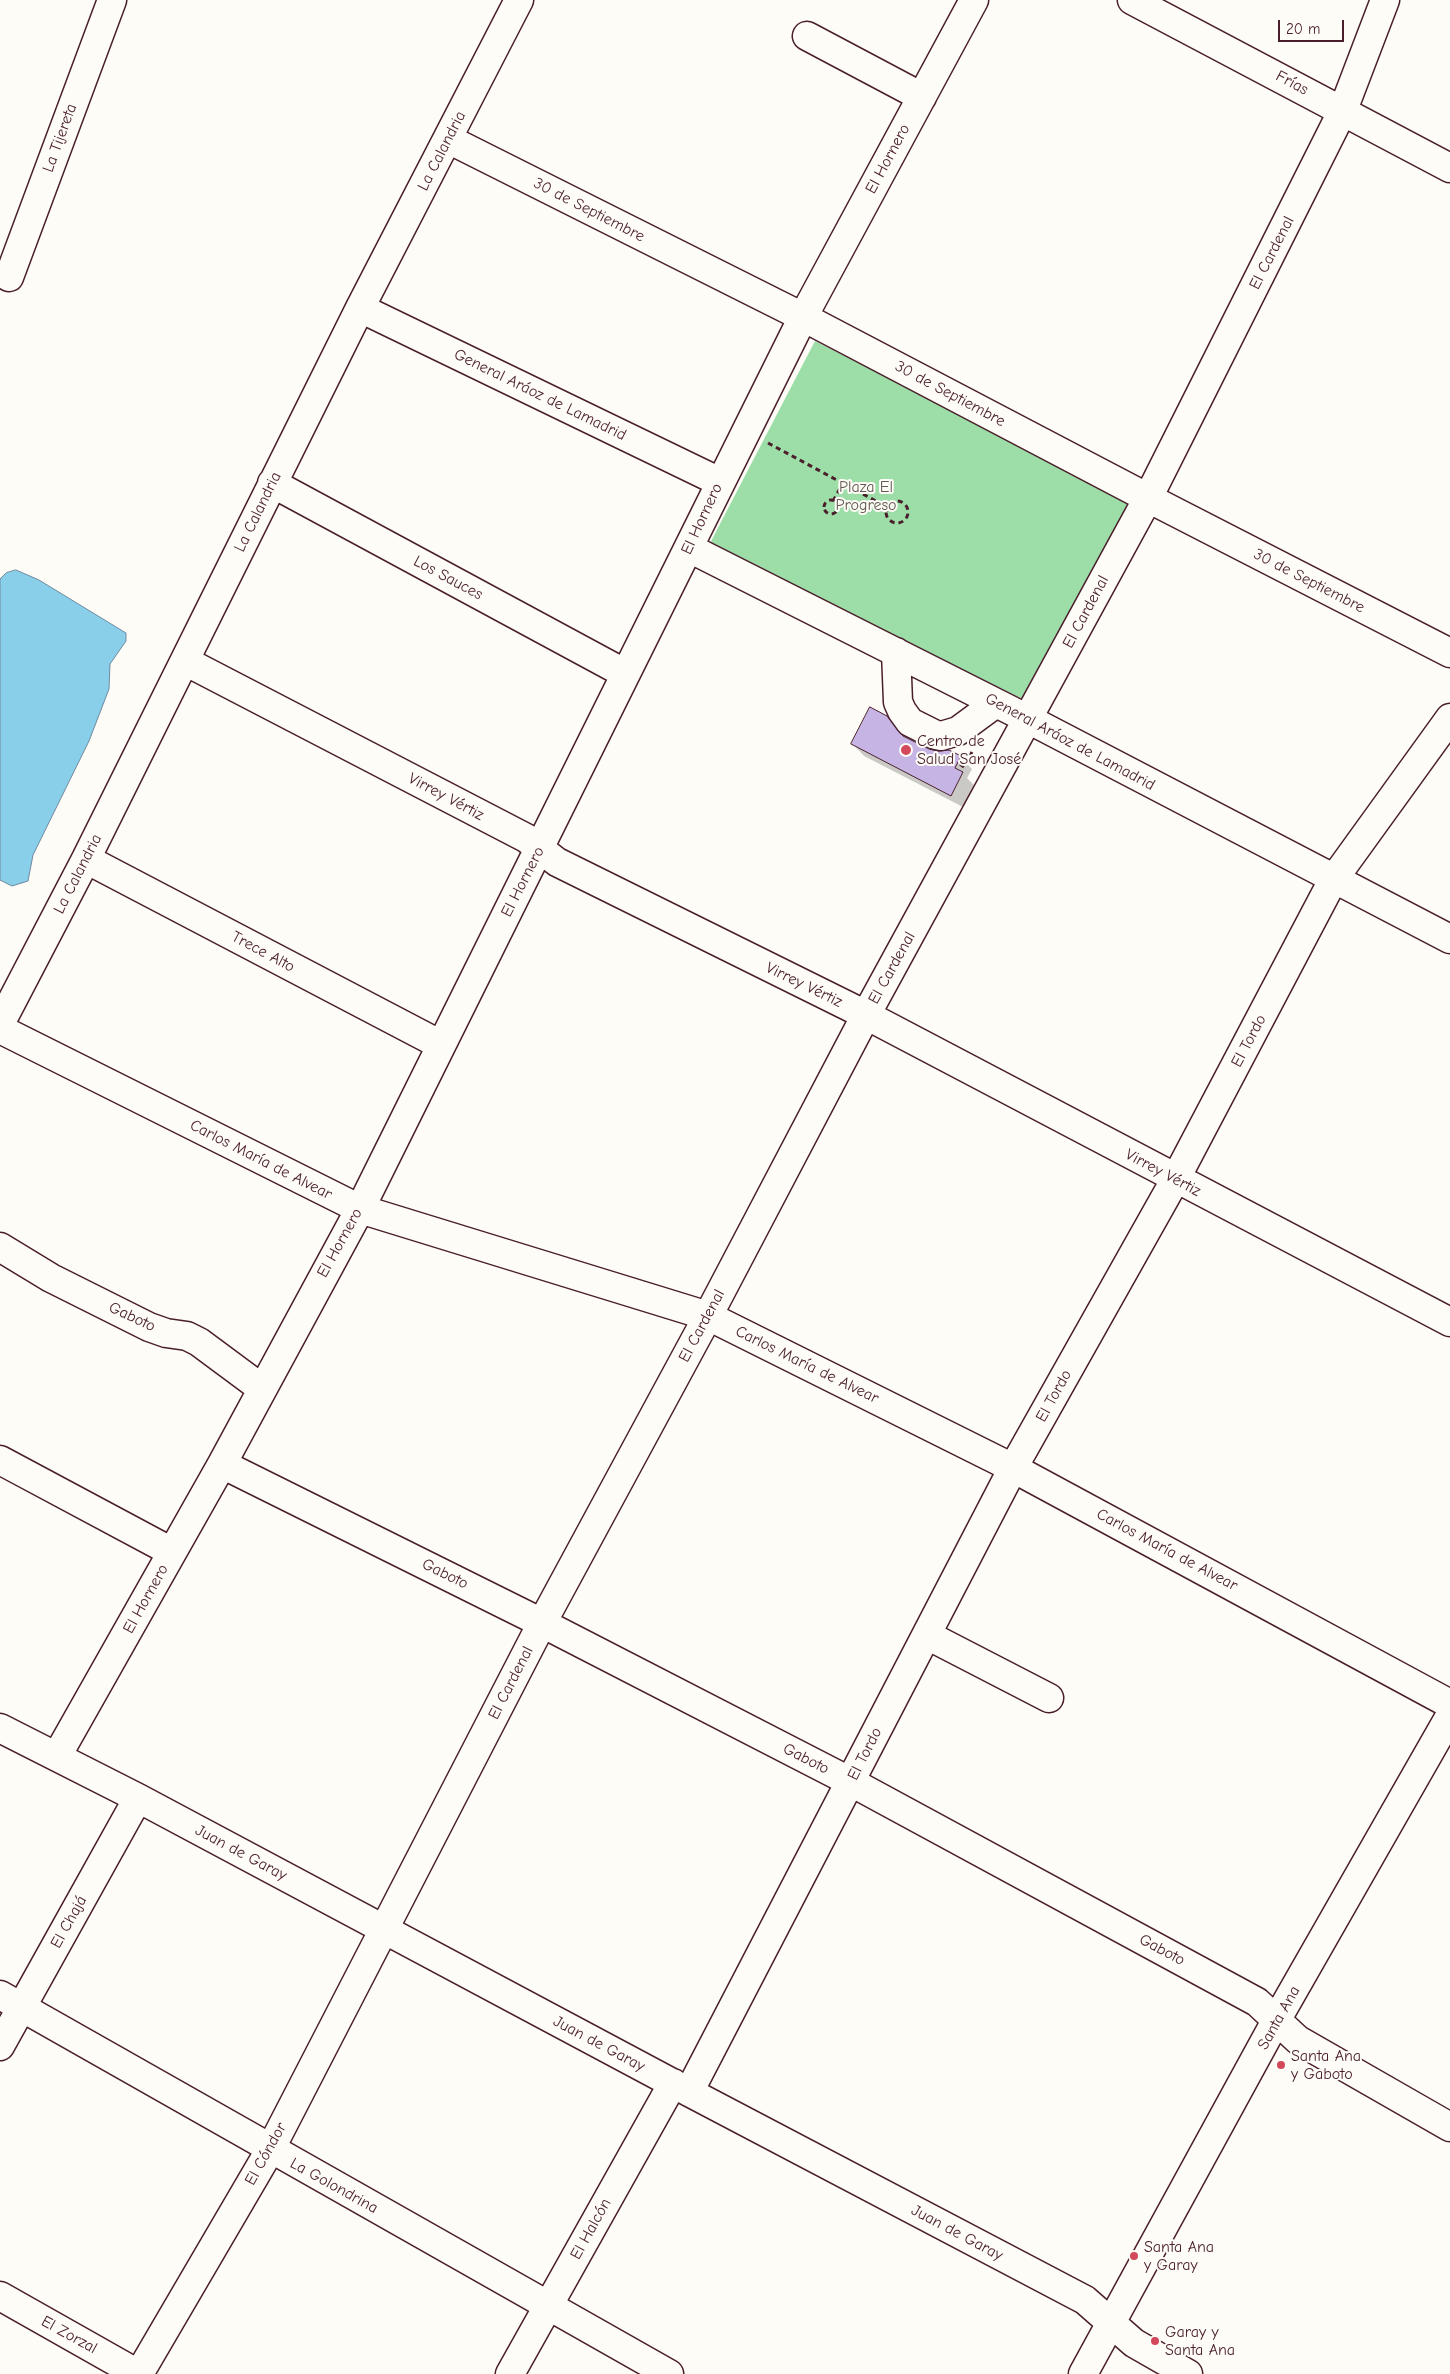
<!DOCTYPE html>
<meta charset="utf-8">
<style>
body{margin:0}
#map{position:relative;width:1450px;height:2374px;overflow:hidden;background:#fdfcf7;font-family:"Comic Neue",sans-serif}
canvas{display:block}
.scale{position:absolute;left:1278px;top:20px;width:66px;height:22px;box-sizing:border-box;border:2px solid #4a1f2b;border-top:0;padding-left:6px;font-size:15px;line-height:18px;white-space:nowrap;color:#4a1f2b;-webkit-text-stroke:4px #fdfcf7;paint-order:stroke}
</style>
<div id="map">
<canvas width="1450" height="2374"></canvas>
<div class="scale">20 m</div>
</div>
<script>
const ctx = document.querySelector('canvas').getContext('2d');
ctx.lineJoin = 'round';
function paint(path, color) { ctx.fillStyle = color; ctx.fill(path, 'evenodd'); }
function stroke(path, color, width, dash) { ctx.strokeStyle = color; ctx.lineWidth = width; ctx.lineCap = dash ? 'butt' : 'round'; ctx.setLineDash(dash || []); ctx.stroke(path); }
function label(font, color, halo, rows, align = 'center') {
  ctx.font = font + ' "Comic Neue",sans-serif'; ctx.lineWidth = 4; ctx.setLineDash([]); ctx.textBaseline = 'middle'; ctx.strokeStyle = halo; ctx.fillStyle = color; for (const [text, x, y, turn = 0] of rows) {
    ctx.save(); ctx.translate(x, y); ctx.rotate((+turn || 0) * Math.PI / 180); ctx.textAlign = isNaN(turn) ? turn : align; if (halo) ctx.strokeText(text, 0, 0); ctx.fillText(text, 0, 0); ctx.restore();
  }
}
const green = new Path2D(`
 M815,341L1137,503L1023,699L708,547Z`);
const water = new Path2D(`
 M16,570L39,580L126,633V641L110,664L109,689L89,741L33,855L28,881L12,886L0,880V579L6,573Z`);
const shadow = new Path2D(`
 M886,717L907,739L929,750L960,757L972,769L967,778L974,785L963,807L864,756L853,744Z`);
const building = new Path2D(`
 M870,707L887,716L903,736L929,749L938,751L949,750L961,756L955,768L963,772L951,796L851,744Z`);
const path = new Path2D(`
 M768,443L887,507
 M824 507a7 7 0 1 1 14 0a7 7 0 1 1-14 0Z
 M886 512a11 11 0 1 1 22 0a11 11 0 1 1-22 0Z
 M833,501L843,483
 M960,764L964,767L972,752`);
const minor = new Path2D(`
 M1132,0L1450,168
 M807,36L922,97
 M448,139L803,317L1148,498L1450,653
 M9,277L112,0
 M360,308L720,482
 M272,483L624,673
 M689,548L1028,719L1450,939
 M896,652L898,702L902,711L910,722L936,735L941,736L958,731L996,703
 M185,661L526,838L557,862L866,1015L1450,1322
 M86,859L441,1045
 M0,1024L86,859L360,308L519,0
 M0,1029L360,1209L708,1316L1013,1468L1450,1704
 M0,1247L51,1278L149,1327L166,1333L187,1336L199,1342L261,1388
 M0,1460L172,1552
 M222,1464L542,1623L851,1782L1257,2002L1298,2040L1450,2127
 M927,1635L1049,1698
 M0,1728L138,1798L689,2092L1085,2300L1134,2343L1188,2374
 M57,1756L222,1464L360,1209L803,317L974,0
 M0,1995L669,2374
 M0,2046L138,1798
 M689,2092L1013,1468L1175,1180L1333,880L1450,718
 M0,2296L138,2374
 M139,2374L270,2150L542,1623L708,1316L866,1015L1148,498L1343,110L1385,0
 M510,2374L673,2083
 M1083,2374L1277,2019L1450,1716`);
const markers = [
 [906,750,6,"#d1495b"],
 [1281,2065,5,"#d1495b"],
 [1134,2256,5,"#d1495b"],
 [1155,2341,5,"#d1495b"]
];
const streetNames = [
 ["Frías",1292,83,28],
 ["La Tijereta",60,138,-70],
 ["La Calandria",442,151,-63],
 ["El Hornero",888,159,-62],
 ["30 de Septiembre",589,210,27],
 ["El Cardenal",1272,253,-63],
 ["30 de Septiembre",950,394,28],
 ["General Aráoz de Lamadrid",540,395,26],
 ["La Calandria",258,512,-64],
 ["El Hornero",702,519,-65],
 ["Los Sauces",448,578,28],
 ["30 de Septiembre",1309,581,27],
 ["El Cardenal",1086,612,-62],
 ["General Aráoz de Lamadrid",1070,742,28],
 ["Virrey Vértiz",446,797,28],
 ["La Calandria",78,874,-63],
 ["El Hornero",523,882,-63],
 ["Trece Alto",263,952,28],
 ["El Cardenal",892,968,-61],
 ["Virrey Vértiz",804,985,26],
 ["El Tordo",1249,1041,-62],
 ["Carlos María de Alvear",261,1160,27],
 ["Virrey Vértiz",1163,1173,28],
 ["El Hornero",340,1243,-61],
 ["Gaboto",132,1317,25],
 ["El Cardenal",702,1326,-62],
 ["Carlos María de Alvear",807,1365,26],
 ["El Tordo",1054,1396,-61],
 ["Carlos María de Alvear",1167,1550,28],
 ["Gaboto",445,1574,26],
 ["El Hornero",146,1599,-61],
 ["El Cardenal",511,1683,-63],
 ["El Tordo",865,1754,-63],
 ["Gaboto",806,1759,27],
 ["Juan de Garay",241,1853,28],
 ["El Chajá",69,1922,-61],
 ["Gaboto",1162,1950,28],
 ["Santa Ana",1279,2018,-61],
 ["Juan de Garay",599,2044,28],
 ["El Cóndor",266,2154,-61],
 ["La Golondrina",334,2186,29],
 ["El Halcón",591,2229,-61],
 ["Juan de Garay",957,2233,28],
 ["El Zorzal",69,2335,29]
];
const parkNames = [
 ["Plaza El",866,487],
 ["Progreso",866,505]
];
const poiNames = [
 ["Centro de",917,741],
 ["Salud San José",917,759],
 ["Santa Ana",1291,2056],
 ["y Gaboto",1291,2074],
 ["Santa Ana",1144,2247],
 ["y Garay",1144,2265],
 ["Garay y",1165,2332],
 ["Santa Ana",1165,2350]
];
paint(green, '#9ddea8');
paint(water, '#89cfea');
stroke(water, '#70899e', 1);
paint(shadow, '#0003');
paint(building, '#c5b4e4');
stroke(building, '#4a1f2b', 1);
stroke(minor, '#4a1f2b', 31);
stroke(path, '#4a1f2b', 3, [5, 4]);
stroke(minor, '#fdfcf7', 28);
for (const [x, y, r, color] of markers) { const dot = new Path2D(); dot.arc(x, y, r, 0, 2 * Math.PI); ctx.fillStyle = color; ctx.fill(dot); stroke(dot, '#fdfcf7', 2); }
label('16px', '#4a1f2b', '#fdfcf7', streetNames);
label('16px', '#635850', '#fdfcf7', parkNames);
label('16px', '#4a1f2b', '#fdfcf7', poiNames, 'left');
</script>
